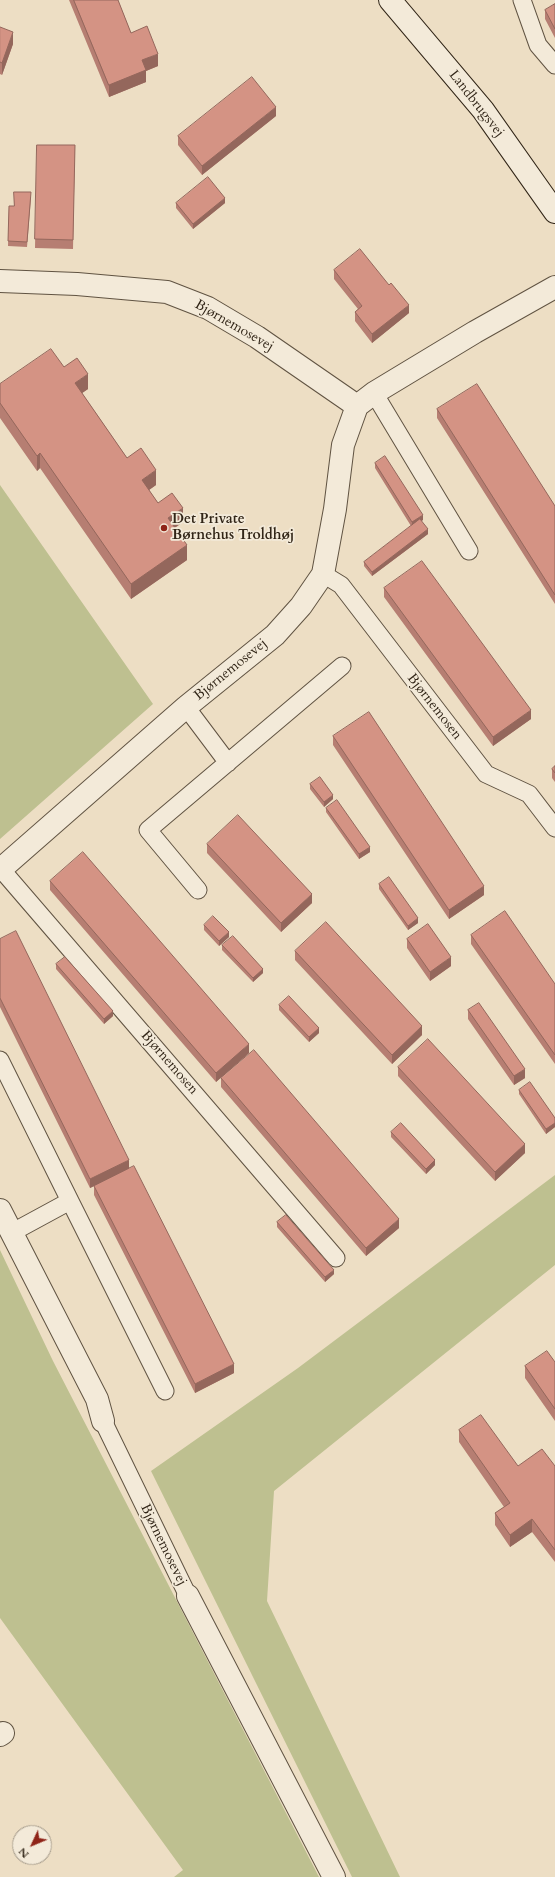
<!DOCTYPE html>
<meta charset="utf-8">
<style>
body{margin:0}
#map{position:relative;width:555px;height:1877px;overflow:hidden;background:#eddec4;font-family:Cardo,serif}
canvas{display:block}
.north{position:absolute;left:12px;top:1825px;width:40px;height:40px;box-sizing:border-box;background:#f3ead9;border:1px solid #a59b8b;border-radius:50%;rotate:226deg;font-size:11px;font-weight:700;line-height:16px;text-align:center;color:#312517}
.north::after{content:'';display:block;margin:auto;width:14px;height:18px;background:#8f2418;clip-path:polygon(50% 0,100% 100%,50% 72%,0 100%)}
</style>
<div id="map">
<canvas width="555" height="1877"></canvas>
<div class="north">N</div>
</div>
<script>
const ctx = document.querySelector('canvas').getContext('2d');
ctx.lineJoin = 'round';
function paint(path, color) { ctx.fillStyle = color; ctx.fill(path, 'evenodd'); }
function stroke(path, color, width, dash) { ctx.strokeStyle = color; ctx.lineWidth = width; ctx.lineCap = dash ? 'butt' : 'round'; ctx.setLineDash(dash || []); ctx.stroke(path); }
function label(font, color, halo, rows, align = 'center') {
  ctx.font = font + ' Cardo,serif'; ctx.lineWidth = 3.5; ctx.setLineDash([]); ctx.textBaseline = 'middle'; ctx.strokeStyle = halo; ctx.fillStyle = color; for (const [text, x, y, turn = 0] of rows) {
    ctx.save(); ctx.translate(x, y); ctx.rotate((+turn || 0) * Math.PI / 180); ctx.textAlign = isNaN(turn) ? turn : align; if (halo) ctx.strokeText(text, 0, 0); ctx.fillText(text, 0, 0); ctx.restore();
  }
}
const green = new Path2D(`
 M0,485L153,704L0,839Z
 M555,1175V1265L274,1491L267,1601L400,1877H352L151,1471L298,1368Z
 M0,1250L53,1361L319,1877H174L183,1870L0,1618Z`);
const lane = new Path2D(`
 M522,0L538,45L555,65
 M374,393L469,551
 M323,574L341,585L486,774L529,794L555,828
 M186,707L228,763
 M1,869L336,1258
 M198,890L148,830L342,666
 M0,1060L70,1201L11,1233
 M70,1201L165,1391
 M103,1421L188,1596`);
const street = new Path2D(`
 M0,281L77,284L167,292L208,308L257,337L357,406
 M0,870L186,707L275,635L301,606L323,574L335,509L343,445L357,406L374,393L475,332L555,287
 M0,1210L97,1399L103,1421
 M188,1596L334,1877
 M0,1735L3,1733`);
const secondary = new Path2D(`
 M390,0L483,110L555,212`);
const wall = new Path2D(`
 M69,0H118L131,33L158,66L146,71V82L109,97Z
 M555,4V38L545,19V10Z
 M0,27L13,44L2,75L0,74Z
 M276,116L202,175L178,145V136Z
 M37,145H75L73,249L35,248Z
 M31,197L27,247L8,246L9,206H14Z
 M176,203H225L193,229L176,208Z
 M334,270L409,313L372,343L355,321V312L358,309L334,279Z
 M64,367L88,389L82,393L127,458L156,485L149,490L158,503L183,522L175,528L187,560L131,599L40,468L37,471L0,418V384Z
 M437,409L555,506V604L437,418Z
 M375,463L423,520L421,521L428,534L372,576L364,566V562L411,526L375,468Z
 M384,588L531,719L493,746L384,597Z
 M333,736L484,895L449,919L333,745Z
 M555,766V782L552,778V769Z
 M310,784L333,799L324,807L310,789Z
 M326,808L370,852L359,859L326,812Z
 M207,844L312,903L281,932L207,853Z
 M50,881L249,1053L216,1082L50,890Z
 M379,884L418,923L408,930L379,889Z
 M204,925L229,937L219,946L204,930Z
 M471,935L555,984V1064L471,944Z
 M0,939L129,1168L234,1373L195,1393L94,1195V1186L90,1188L0,1007Z
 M407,939L451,966L430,981L407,948Z
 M222,945L263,973L253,982L222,950Z
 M295,951L422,1035L392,1064L295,960Z
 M56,964L113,1016L104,1024L56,969Z
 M279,1005L319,1033L309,1042L279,1010Z
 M468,1010L525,1078L514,1085L468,1019Z
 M398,1067L525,1153L495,1181L398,1076Z
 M221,1078L399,1228L366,1256L221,1087Z
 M519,1090L555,1118V1127L546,1134L519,1094Z
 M391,1132L435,1165L426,1174L391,1137Z
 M277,1222L334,1274L325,1282L277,1227Z
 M555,1362V1421L525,1378V1366Z
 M459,1430L518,1466H555V1562L532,1532L510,1547L495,1525V1513L504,1507L459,1442Z`);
const shadedWall = new Path2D(`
 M13,32V44L2,75V63Z
 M158,54V66L146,71V82L109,97V85L142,60Z
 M276,107V116L202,175V166Z
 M225,198V203L193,229V224Z
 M409,305V313L372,343V334Z
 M88,374V389L75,398V383Z
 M40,453V468L37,471V456Z
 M156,470V485L142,495V480Z
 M183,508V522L168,532V518Z
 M423,515V520L412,527V522Z
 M428,529V534L372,576V572Z
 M187,545V560L131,599V584Z
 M531,710V719L493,746V737Z
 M333,795V799L324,807V802Z
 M370,847V852L359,859V854Z
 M484,886V895L449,919V910Z
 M312,894V903L281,932V923Z
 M418,918V923L408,930V926Z
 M229,932V937L219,946V941Z
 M451,957V966L430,981V972Z
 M263,969V973L253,982V978Z
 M113,1011V1016L104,1024V1019Z
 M422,1026V1035L392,1064V1055Z
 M319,1028V1033L309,1042V1037Z
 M249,1044V1053L216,1082V1073Z
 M525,1069V1078L514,1085V1076Z
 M555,1123V1127L546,1134V1129Z
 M525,1144V1153L495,1181V1172Z
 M129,1160V1169L90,1188V1179Z
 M435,1160V1165L426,1174V1169Z
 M399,1219V1228L366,1256V1248Z
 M334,1270V1274L325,1282V1277Z
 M234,1364V1373L195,1393V1384Z
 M532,1519V1532L510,1547V1535Z`);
const building = new Path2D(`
 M74,0H118L131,33L147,26L158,54L142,60L146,70L109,85Z
 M555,4V29L545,10Z
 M0,27L13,32L2,63L0,62Z
 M252,77L276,107L202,166L178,136Z
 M37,145H75L73,240L35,239Z
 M208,177L225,198L193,224L176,203Z
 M14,192H31L27,242L8,241L9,206H14Z
 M360,249L389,285L391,283L409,305L372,334L355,312L362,306L334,270Z
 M51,349L64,367L77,358L88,374L75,383L127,458L141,448L156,470L142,480L158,503L172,493L183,508L168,518L187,545L131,584L40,453L37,456L0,403V384Z
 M477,384L555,506V595L437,409Z
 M385,456L423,515L412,522L375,463Z
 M420,519L428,529L372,572L364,562Z
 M422,561L531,710L493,737L384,588Z
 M369,712L484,886L449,910L333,736Z
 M555,766V773L552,769Z
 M320,777L333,795L324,802L310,784Z
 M337,800L370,847L359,854L326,808Z
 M238,815L312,894L281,923L207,844Z
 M83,852L249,1044L216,1073L50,881Z
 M389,877L418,918L408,926L379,884Z
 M505,911L555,984V1055L471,935Z
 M213,916L229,932L219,941L204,925Z
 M326,922L422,1026L392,1055L295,951Z
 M428,924L451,957L430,972L407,939Z
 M16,931L129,1160L90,1179L0,998V939Z
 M233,936L263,969L253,978L222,945Z
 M65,957L113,1011L104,1019L56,964Z
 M289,996L319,1028L309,1037L279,1005Z
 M479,1003L525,1069L514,1076L468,1010Z
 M428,1039L525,1144L495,1172L398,1067Z
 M254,1050L399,1219L366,1248L221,1078Z
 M530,1082L555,1118V1123L546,1129L519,1090Z
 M401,1123L435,1160L426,1169L391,1132Z
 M134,1166L234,1364L195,1384L94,1186Z
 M286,1215L334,1270L325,1277L277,1222Z
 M547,1351L555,1362V1409L525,1366Z
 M481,1415L518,1466L542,1449L555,1466V1550L532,1519L510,1535L495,1513L510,1503L459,1430Z`);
const markers = [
 [164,528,4,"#8f2418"]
];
const streetNames = [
 ["Landbrugsvej",476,104,52],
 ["Bjørnemosevej",234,326,30],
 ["Bjørnemosevej",231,670,-39],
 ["Bjørnemosen",434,707,52],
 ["Bjørnemosen",169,1063,49],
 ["Bjørnemosevej",163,1545,64]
];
const poiNames = [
 ["Det Private",172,520],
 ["Børnehus Troldhøj",172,536]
];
paint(green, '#bec090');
stroke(lane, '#605342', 19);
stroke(street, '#605342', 24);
stroke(secondary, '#312517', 24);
stroke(lane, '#f3ead9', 17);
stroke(street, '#f3ead9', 22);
stroke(secondary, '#f3ead9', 22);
paint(wall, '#b67e72');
paint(shadedWall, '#94675c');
paint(building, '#d49384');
stroke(building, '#94675c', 1);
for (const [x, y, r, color] of markers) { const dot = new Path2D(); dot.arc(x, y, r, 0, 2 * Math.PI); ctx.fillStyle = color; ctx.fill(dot); stroke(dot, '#f3ead9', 1.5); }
label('14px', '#312517', '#f3ead9', streetNames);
label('bold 14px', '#312517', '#f3ead9', poiNames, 'left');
</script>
